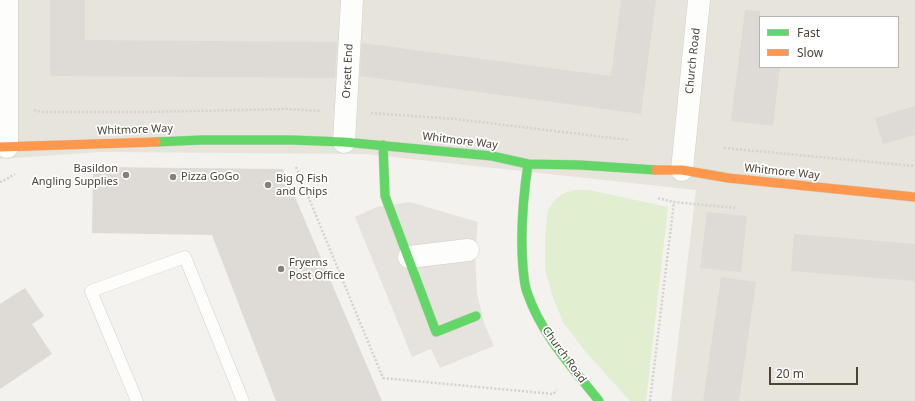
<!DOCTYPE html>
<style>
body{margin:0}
#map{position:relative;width:915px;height:401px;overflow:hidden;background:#f4f2ee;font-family:"Noto Sans",sans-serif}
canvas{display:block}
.legend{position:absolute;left:759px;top:16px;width:140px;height:52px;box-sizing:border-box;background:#fff;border:1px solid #b7b4b0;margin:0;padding:5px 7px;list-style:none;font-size:12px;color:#4b4439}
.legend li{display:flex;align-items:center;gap:8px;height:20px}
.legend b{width:20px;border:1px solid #b7b4b0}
.scale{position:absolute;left:769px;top:367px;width:89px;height:18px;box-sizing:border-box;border:2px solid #4b4439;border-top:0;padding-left:5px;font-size:12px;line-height:14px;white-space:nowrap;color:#4b4439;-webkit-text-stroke:3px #fff;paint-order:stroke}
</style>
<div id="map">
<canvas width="915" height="401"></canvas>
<ul class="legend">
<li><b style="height:5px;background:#63d668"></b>Fast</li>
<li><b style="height:5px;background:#ff974d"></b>Slow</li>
</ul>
<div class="scale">20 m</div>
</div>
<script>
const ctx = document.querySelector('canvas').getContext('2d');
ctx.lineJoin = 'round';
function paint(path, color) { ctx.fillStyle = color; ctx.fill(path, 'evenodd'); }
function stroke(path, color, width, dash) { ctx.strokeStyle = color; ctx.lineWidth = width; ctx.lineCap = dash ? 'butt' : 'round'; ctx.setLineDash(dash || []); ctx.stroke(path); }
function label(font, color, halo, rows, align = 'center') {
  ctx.font = font + ' "Noto Sans",sans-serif'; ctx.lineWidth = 3.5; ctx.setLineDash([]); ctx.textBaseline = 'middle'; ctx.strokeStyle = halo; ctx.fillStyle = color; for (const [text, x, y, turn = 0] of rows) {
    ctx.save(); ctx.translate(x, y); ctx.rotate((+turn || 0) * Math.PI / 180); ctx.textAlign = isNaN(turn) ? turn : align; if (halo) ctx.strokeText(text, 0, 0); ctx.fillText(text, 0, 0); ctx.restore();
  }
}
const residential = new Path2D(`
 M0,0H915V401H671L696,190L365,154L101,152L0,159ZM760,17H898V67H760Z`);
const green = new Path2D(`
 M573,190H589L668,207L646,401H630L585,351L563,322L552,295L545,269V238L548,210L554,201L562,194Z`);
const parking = new Path2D(`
 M410,202L478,222L475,254L477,293L484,323L494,346L440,368L431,349L412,357L355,217L377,207Z`);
const building = new Path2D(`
 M50,0H85V40L337,42L335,78L50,76Z
 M621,0H656L641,114L360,76L362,43L611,76Z
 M745,10L760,11V67H780L773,126L731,121Z
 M915,106V135L883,144L875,118Z
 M93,167L283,169L382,401H276L212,235L92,233Z
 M707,212L747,216L741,272L700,268Z
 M794,234L915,244V281L791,271Z
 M721,277L756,282L739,401H703Z
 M25,288L44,316L32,324L52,354L0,389V304Z`);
const path = new Path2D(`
 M34,110L41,112H146L287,109L321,111
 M371,113L455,119L629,140
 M724,148L915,166
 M296,167L383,378L553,394L557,390
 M0,182L3,181L15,174
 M658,198L674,202L736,208
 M650,401L674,202`);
const lane = new Path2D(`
 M137,401L91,291L185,257L243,401`);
const street = new Path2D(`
 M7,0V147
 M344,142L352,0
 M682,170L699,0
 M409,257L468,250`);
const fast = new Path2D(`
 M156,142L201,140H292L344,142L492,156L528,164L580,165L656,170
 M383,145L385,196L436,332L476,316
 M528,164C523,198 520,233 523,268C524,276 524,284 527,292C541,334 572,367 599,401`);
const slow = new Path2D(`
 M0,147L156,142
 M656,170H682L728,178L915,197`);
const markers = [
 [126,175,4,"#868178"],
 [173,177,4,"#868178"],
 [268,185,4,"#868178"],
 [281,269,4,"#868178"]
];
const streetNames = [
 ["Church Road",693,61,-84],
 ["Orsett End",348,71,-87],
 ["Whitmore Way",135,130,-2],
 ["Whitmore Way",460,141,7],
 ["Whitmore Way",782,172,6],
 ["Church Road",564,355,54]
];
const poiNames = [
 ["Basildon",118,169,"right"],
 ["Angling Supplies",118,182,"right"],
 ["Pizza GoGo",181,177],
 ["Big Q Fish",276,179],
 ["and Chips",276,192],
 ["Fryerns",289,263],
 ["Post Office",289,276]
];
paint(residential, '#e7e4dc');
paint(green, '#e1eecf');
paint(parking, '#e6e3df');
paint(building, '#dedbd6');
stroke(lane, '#d2d0cb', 13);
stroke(street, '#d2d0cb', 23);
stroke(fast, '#d3cfc5', 10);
stroke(slow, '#d3cfc5', 10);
stroke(path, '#d3d2cc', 2.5, [2, 2]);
stroke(lane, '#fdfdfc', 12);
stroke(street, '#fdfdfc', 22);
stroke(fast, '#63d668', 9);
stroke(slow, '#ff974d', 9);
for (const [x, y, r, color] of markers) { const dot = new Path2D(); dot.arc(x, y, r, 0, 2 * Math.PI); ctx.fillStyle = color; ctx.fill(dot); stroke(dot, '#fff', 1.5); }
label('11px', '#4b4439', '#fff', streetNames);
label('11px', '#4b4439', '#fff', poiNames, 'left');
</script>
